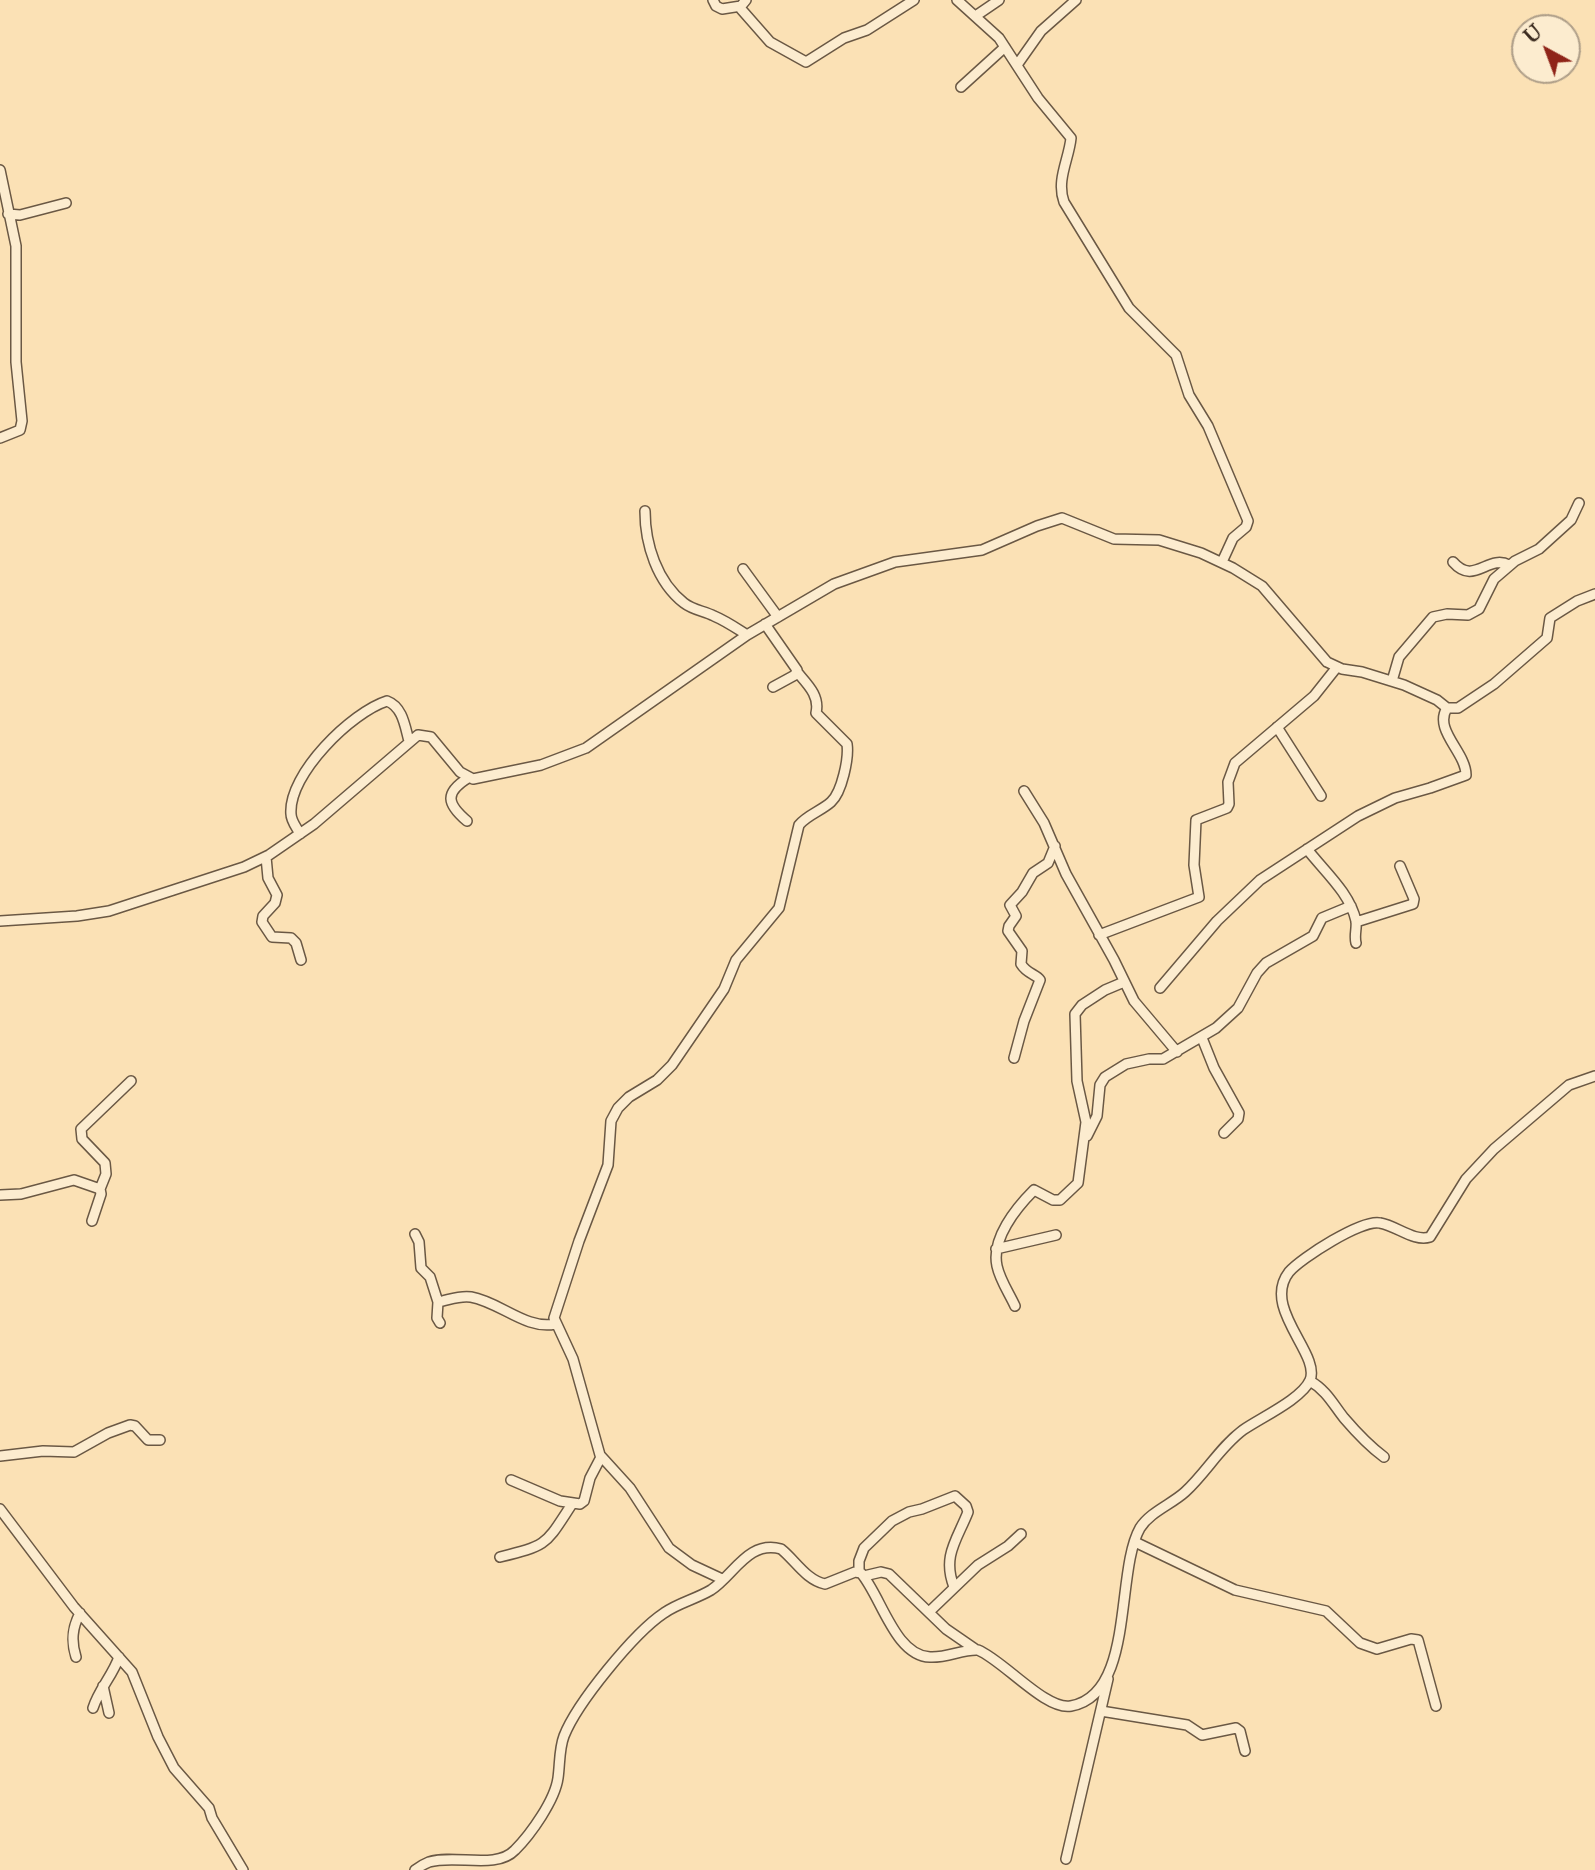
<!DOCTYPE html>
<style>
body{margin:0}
#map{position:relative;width:1595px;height:1870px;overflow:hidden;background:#fbe1b5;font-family:"IM FELL Double Pica",serif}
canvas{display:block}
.north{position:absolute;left:1511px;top:14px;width:70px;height:70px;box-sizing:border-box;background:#fceccf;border:2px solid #ae9e88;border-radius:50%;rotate:319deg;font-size:19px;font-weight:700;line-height:28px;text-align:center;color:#3a2a1e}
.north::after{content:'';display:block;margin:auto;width:24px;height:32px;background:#8f2418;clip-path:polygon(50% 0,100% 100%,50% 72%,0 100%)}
</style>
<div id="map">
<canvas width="1595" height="1870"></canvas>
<div class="north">U</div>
</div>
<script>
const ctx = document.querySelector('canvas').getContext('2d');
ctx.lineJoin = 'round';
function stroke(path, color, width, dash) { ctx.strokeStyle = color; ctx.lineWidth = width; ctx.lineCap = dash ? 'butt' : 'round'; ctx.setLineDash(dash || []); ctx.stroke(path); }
const minor = new Path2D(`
 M713,0L716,6L722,9L741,6
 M746,0L741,6V9L770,42L806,62L844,38L867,30L914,0
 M957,0L999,38L1038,98L1071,138C1069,159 1056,180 1064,202L1129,308L1176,355L1189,395L1208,426L1248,521L1246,527L1233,538L1222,562
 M977,15L999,0
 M1017,65L1041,31L1076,0
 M961,87L1005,47
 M0,170L16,246V362L22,421L20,430L0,438
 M8,214L20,215L66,203
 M645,511C645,544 657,582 684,603C693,610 704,611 714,616C726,621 736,628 747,635
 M1453,562C1474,586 1488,554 1509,565
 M743,569L778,617
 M765,624L797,670L795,675L773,687
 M1392,681L1399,657L1433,617L1447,614L1468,615L1479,609L1494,579L1515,561L1539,549L1571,520L1579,503
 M1277,727L1321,796
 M1024,791L1044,823L1066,874L1114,960L1134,1001L1177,1052
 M467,821C447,804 444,793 468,778
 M300,834C297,828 291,821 291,814C288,774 352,712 387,701C403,707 405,727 409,741
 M1307,849C1324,871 1350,893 1356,921C1357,929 1354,935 1356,943
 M266,857L268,878L277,895L275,903L263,916L262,922L272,937L291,938L296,943L301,960
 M0,921L77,916L109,911L244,867L269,855L314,824L418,735L431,737L460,772L473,779L541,765L586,748L747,635L834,584L895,562L982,550L1037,526L1062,518L1114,539L1159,540L1201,553L1233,568L1262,586L1327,662L1342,669L1362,672L1404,685L1437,700L1447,708H1458L1494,684L1547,638L1550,618L1577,601L1595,594
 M1356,922L1413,904L1414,899L1400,866
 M1099,935L1199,897L1194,865L1196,820L1227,808L1229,804L1228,782L1235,763L1314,696L1337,667
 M1160,988L1217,921L1260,880L1358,816L1395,798L1430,788L1466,775C1466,752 1433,730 1447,708
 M1202,1038L1214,1068L1239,1113L1238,1119L1224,1133
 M1014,1058L1024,1021L1040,980C1036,974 1027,974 1021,964L1022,951L1008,931L1009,926L1016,916L1010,905L1022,892L1033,873L1048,863L1055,846
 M1087,1136L1097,1116L1100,1085L1105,1077L1126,1064L1149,1059H1163L1216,1028L1238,1008L1257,973L1266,963L1313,936L1322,918L1351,906
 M0,1195L21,1194L74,1180L100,1189L106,1174L105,1163L82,1139L81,1129L131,1081
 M92,1221L101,1194L100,1189
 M415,1234L419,1242L421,1268L430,1277L438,1302C449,1300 460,1295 471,1297C500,1302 526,1330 555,1324
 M996,1249L1056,1235
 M438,1302L437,1318L440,1323
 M1015,1306C1009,1293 1000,1280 997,1266C991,1239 1016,1208 1034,1190L1053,1200H1060L1078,1183L1086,1122L1077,1081L1075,1014L1082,1005L1105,990L1124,982
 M1310,1381C1326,1390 1333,1404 1344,1418C1356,1432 1369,1446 1384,1457
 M0,1456L43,1451L74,1452L108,1433L130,1425L135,1426L148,1440H160
 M511,1480L560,1501L580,1504L584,1501L590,1478L601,1457
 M0,1509L74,1607L132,1672L158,1737L174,1768L209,1808L212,1818L243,1870
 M1135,1542L1235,1590L1326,1611L1360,1643L1377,1649L1411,1639L1418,1640L1436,1706
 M500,1557C549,1545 545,1545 572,1504
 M859,1572V1561L864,1548L892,1521L909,1512L922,1509L955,1496L966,1506L968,1512C957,1540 942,1556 954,1587
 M864,1576L881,1572L889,1574L946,1629L975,1649
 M722,1579L692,1565L669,1548L630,1488L600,1455L573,1359L554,1318L579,1241L608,1165L611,1121L618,1108L629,1097L657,1080L672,1065L724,989L736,960L779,908L799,825C807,815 821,811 831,802C842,792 849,758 847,744L816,713C820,696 808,685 797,672
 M929,1612L978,1565L1008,1546L1021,1534
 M76,1657C71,1641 72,1628 80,1613
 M103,1686L109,1713
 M93,1708C99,1689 113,1675 119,1657
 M1101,1711L1187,1725L1202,1735L1236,1728L1240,1731L1245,1751
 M1066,1859L1108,1679
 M415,1870C419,1867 424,1864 429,1862C456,1854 496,1870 515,1850C531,1834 555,1800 558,1778C560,1764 559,1749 564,1736C577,1703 634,1633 664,1613C678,1603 696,1599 711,1590C734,1575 748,1540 781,1549C795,1560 806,1580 825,1584L855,1572L861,1573C881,1596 895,1656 930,1657C947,1658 963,1649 978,1650C1003,1660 1046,1711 1071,1706C1135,1695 1115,1572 1140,1528C1150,1512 1172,1504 1185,1492C1206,1473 1220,1447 1243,1430C1260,1418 1302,1399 1310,1380C1321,1354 1261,1308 1289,1272C1301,1258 1362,1219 1380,1223C1397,1226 1414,1242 1430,1237L1466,1179L1494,1149L1569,1085L1595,1076`);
stroke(minor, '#6a5844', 12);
stroke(minor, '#fceccf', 9);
</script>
